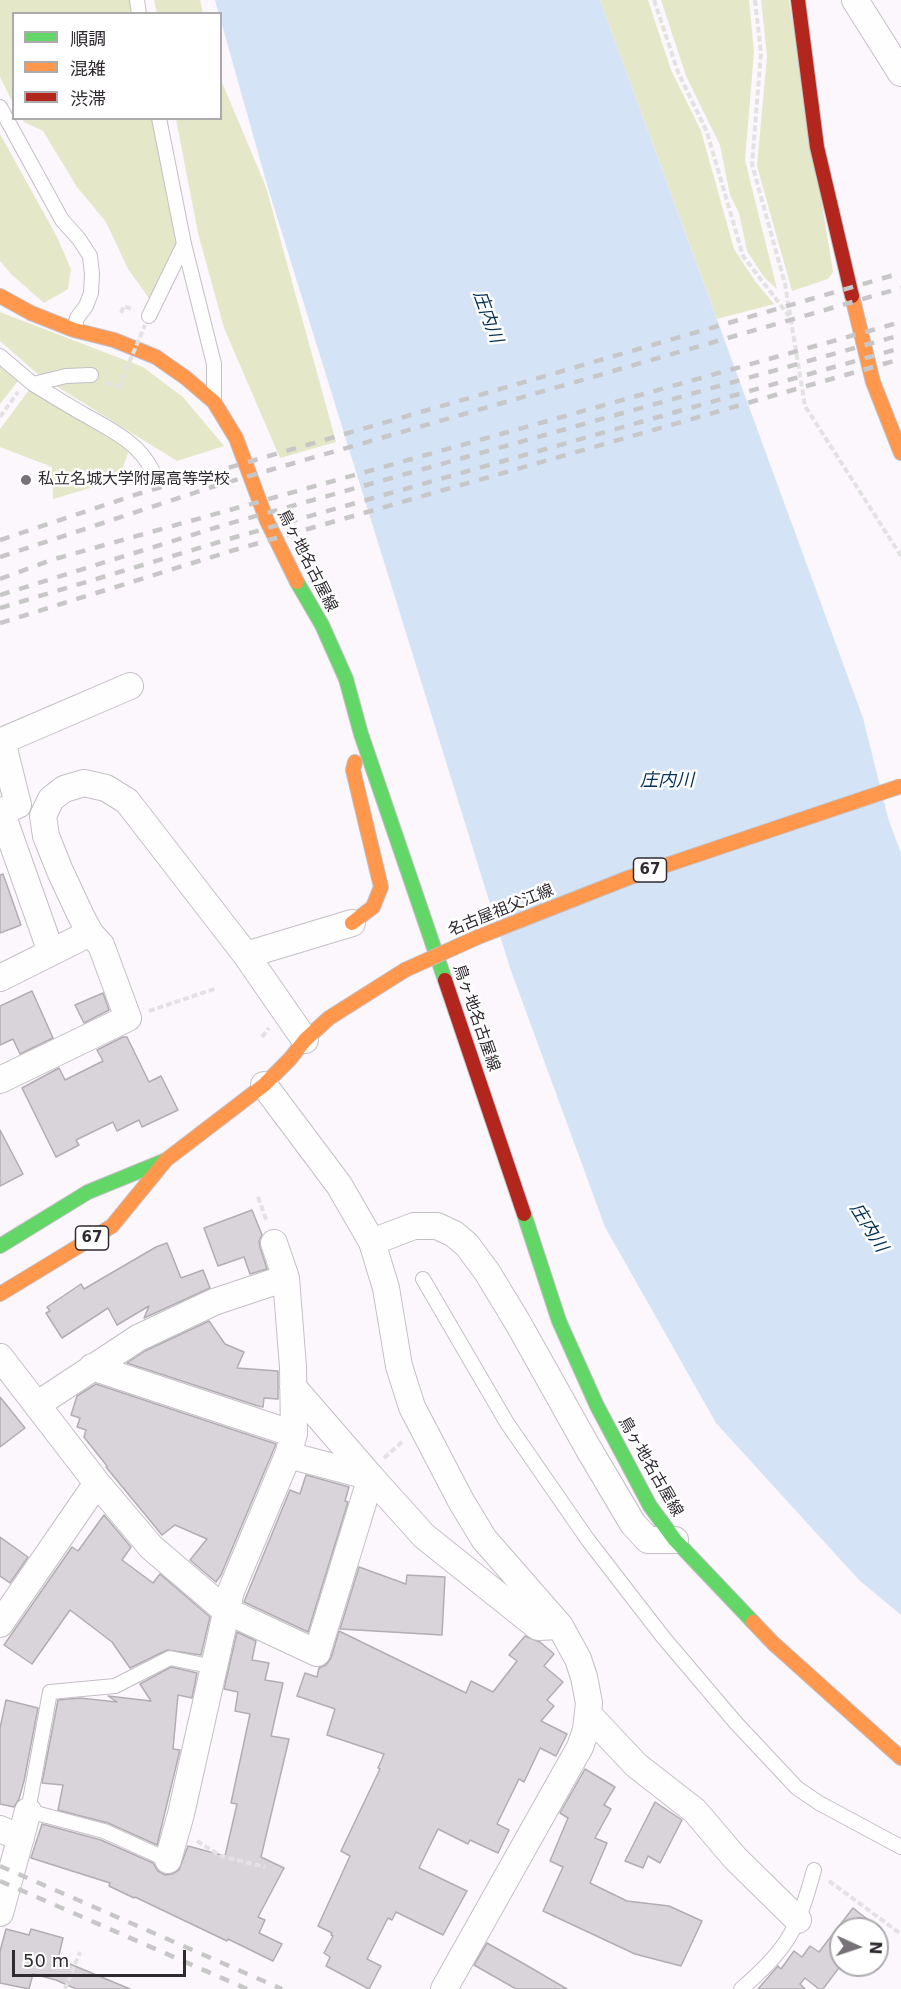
<!DOCTYPE html>
<meta charset="utf-8">
<style>
body{margin:0}
#map{position:relative;width:901px;height:1989px;overflow:hidden;background:#fbf7fc;font-family:"DejaVu Sans","Noto Sans JP",sans-serif}
canvas{display:block}
.legend{position:absolute;left:12px;top:12px;width:210px;height:108px;box-sizing:border-box;background:#fff;border:2px solid #acaaad;margin:0;padding:8px 10px;list-style:none;font-size:18px;color:#302b31}
.legend li{display:flex;align-items:center;gap:12px;height:30px}
.legend b{width:30px;border:2px solid #acaaad}
.north{position:absolute;left:829px;top:1917px;width:60px;height:60px;box-sizing:border-box;background:#fff;border:2px solid #acaaad;border-radius:50%;rotate:93deg;font-size:16px;font-weight:700;line-height:24px;text-align:center;color:#302b31}
.north::after{content:'';display:block;margin:auto;width:21px;height:27px;background:#777278;clip-path:polygon(50% 0,100% 100%,50% 72%,0 100%)}
.scale{position:absolute;left:12px;top:1950px;width:174px;height:27px;box-sizing:border-box;border:3px solid #302b31;border-top:0;padding-left:8px;font-size:18px;line-height:21px;white-space:nowrap;color:#302b31;-webkit-text-stroke:4px #fff;paint-order:stroke}
</style>
<div id="map">
<canvas width="901" height="1989"></canvas>
<ul class="legend">
<li><b style="height:8px;background:#63d668"></b>順調</li>
<li><b style="height:8px;background:#ff974d"></b>混雑</li>
<li><b style="height:8px;background:#b3261e"></b>渋滞</li>
</ul>
<div class="north">N</div>
<div class="scale">50 m</div>
</div>
<script>
const ctx = document.querySelector('canvas').getContext('2d');
ctx.lineJoin = 'round';
function paint(path, color) { ctx.fillStyle = color; ctx.fill(path, 'evenodd'); }
function stroke(path, color, width, dash) { ctx.strokeStyle = color; ctx.lineWidth = width; ctx.lineCap = dash ? 'butt' : 'round'; ctx.setLineDash(dash || []); ctx.stroke(path); }
function label(font, color, halo, rows, align = 'center') {
  ctx.font = font + ' "DejaVu Sans","Noto Sans JP",sans-serif'; ctx.lineWidth = 5; ctx.setLineDash([]); ctx.textBaseline = 'middle'; ctx.strokeStyle = halo; ctx.fillStyle = color; for (const [text, x, y, turn = 0] of rows) {
    ctx.save(); ctx.translate(x, y); ctx.rotate((+turn || 0) * Math.PI / 180); ctx.textAlign = isNaN(turn) ? turn : align; if (halo) ctx.strokeText(text, 0, 0); ctx.fillText(text, 0, 0); ctx.restore();
  }
}
const green = new Path2D(`
 M0,0H131L133,13L14,14L13,103L0,77Z
 M154,0H200L203,13H157Z
 M600,0H648L671,70L701,131L734,249L755,281L774,304L717,319Z
 M661,0H749L754,52L745,160L777,289L764,277L747,251L739,213L730,195L720,145L686,76Z
 M761,0H789L833,272L828,279L792,291L757,166L767,56Z
 M221,80L266,187L336,442L280,458L224,328L198,233L176,119L220,118Z
 M22,119H154L180,239L151,301L128,269L106,222L77,187L43,131L24,122Z
 M0,134L57,237L71,269L68,289L44,303L11,274L0,261Z
 M0,312L143,367L183,397L224,446L177,461L40,376L0,341Z
 M0,366L18,381L0,404Z
 M29,390L113,438L129,450L122,470L114,481L53,499L52,467L0,447V429Z`);
const water = new Path2D(`
 M215,0H600L863,718L888,818L901,853V1615L859,1580L716,1423L605,1227L510,968L268,188Z`);
const building = new Path2D(`
 M3,874L21,925L0,933V875Z
 M32,991L53,1038L20,1054L13,1039L0,1045V1006Z
 M103,993L109,1010L84,1023L75,1005Z
 M123,1037H127L149,1082L161,1076L178,1110L142,1127L139,1120L117,1131L113,1122L76,1140L79,1145L56,1157L22,1088L59,1068L65,1080L103,1061L97,1050Z
 M0,1130L23,1174L0,1186Z
 M252,1210L262,1235L259,1241L260,1247L267,1269L250,1274L244,1257L218,1266L204,1228Z
 M167,1243L181,1278L203,1270L210,1288L144,1318L149,1306L117,1325L108,1308L62,1338L46,1313L50,1311L47,1307L81,1284L84,1289L156,1247Z
 M209,1321L225,1344L244,1352L237,1368L278,1371V1399L264,1398L263,1407L258,1406L127,1363L145,1351Z
 M96,1384L276,1444L221,1575L216,1582L190,1560L207,1539L175,1525L162,1535L106,1467L107,1466L84,1437L86,1430L77,1427L80,1418L71,1415L77,1396Z
 M0,1397L25,1428L0,1447Z
 M306,1475L349,1487L345,1501L348,1502L308,1632L244,1602L290,1490L300,1494Z
 M104,1515L131,1547L122,1560L153,1583L160,1574L210,1617L201,1655L167,1650L130,1668L112,1642L70,1610L32,1664L4,1645L72,1547L78,1551Z
 M0,1537L28,1557L10,1583L0,1576Z
 M359,1567L406,1584L407,1575L445,1577L442,1635L340,1629Z
 M339,1631L466,1693L471,1681L493,1692L517,1661L509,1655L525,1636L540,1642L554,1654L544,1666L563,1682L547,1700L554,1706L541,1721L567,1734L556,1756L540,1748L524,1782L519,1779L497,1824L509,1830L498,1853L470,1840L468,1844L438,1829L419,1868L467,1891L443,1935L396,1912L392,1920L388,1918L367,1959L381,1966L369,1989L326,1966L330,1957L324,1953L333,1936L331,1935L332,1933L318,1926L350,1856L341,1851L380,1769L378,1768L384,1754L327,1735L335,1709L297,1696L305,1673L317,1677L319,1668L326,1665L331,1658Z
 M237,1632L256,1641L252,1660L269,1663L265,1680L283,1683L271,1736L289,1739L261,1857L284,1868L258,1917L265,1920L259,1933L282,1944L273,1961L228,1939L227,1941L135,1897L134,1898L109,1886L110,1883L31,1858L42,1824L101,1840L153,1863L158,1871L165,1875L172,1874L179,1870L188,1846L225,1856L237,1804L231,1803L250,1714L235,1711L238,1692L224,1689Z
 M171,1667L197,1673L192,1698L178,1695L173,1749L180,1750L157,1845L108,1823L58,1810L63,1785L42,1783L58,1700L80,1698L117,1702L108,1696L151,1701L140,1684Z
 M6,1700L38,1708L24,1781L19,1799L14,1807L0,1804V1728Z
 M585,1769L615,1787L604,1805L611,1809L595,1838L607,1843L590,1883L627,1901L669,1906L702,1921L681,1966L635,1954L543,1911L563,1867L550,1861L568,1818L560,1813Z
 M655,1802L682,1820L660,1863L648,1856L643,1868L625,1861Z
 M853,1908L880,1929H841V1965L823,1989H819L805,1978L800,1984L805,1989H758L778,1966L781,1969L794,1951L802,1957L810,1946L819,1952Z
 M6,1929L29,1935L31,1929L63,1938L58,1959L130,1989H76L56,1980L33,1974L29,1989L0,1983V1951Z
 M487,1943L526,1965L567,1989H516L474,1965Z`);
const path = new Path2D(`
 M654,0L678,72L707,132L743,256L789,316
 M755,0L761,53L752,164L785,284L805,406L901,556
 M121,313L124,306L134,310
 M106,382L119,387
 M0,417L18,392
 M149,1011L217,988
 M262,1037L269,1028
 M258,1197L267,1222
 M384,1458L403,1441
 M197,1841L221,1856L265,1867
 M829,1881L901,1934
 M65,1989L80,1952`);
const lane = new Path2D(`
 M137,0L139,14
 M0,107L62,220L79,239L90,256L92,274L91,293L86,306L77,318L74,330
 M159,118L184,244L214,364V397
 M149,316L184,244
 M0,356L33,384L66,376L91,375
 M33,384C50,394 67,405 85,415C111,430 138,442 152,470
 M423,1279L507,1423L588,1540L663,1637L736,1723L797,1788L819,1803L901,1847
 M168,1860L104,1831L28,1811L50,1692L115,1686L170,1658L214,1667
 M741,1989C788,1949 798,1929 814,1870`);
const street = new Path2D(`
 M855,0L901,73
 M1,811L51,952
 M0,812L18,805L2,741L130,686
 M246,955L352,923
 M0,978L90,933
 M0,1080L128,1018L101,945L90,933L81,916L60,871L46,836L43,816L51,799L64,789L84,783L106,788L127,801L246,955L305,1040
 M264,1085L339,1185L372,1242L386,1288L399,1366L412,1407L461,1501L484,1539L560,1626L578,1659L584,1677L589,1703L586,1730L580,1747L444,1989
 M372,1242L414,1226H437L454,1234L467,1245L487,1272L518,1323L588,1448L633,1524L648,1540H675
 M0,1357L97,1483L151,1547L225,1610L317,1653L371,1477L293,1387
 M92,1367L294,1434
 M38,1404L138,1338L214,1302L286,1278
 M288,1455L371,1477L424,1536L538,1627L560,1626
 M0,1624L97,1483
 M589,1715L636,1765L695,1811L735,1858L798,1920
 M0,1829L21,1838
 M168,1860L181,1814L231,1591L288,1455L294,1434L293,1367L286,1278L274,1243
 M0,1913L28,1811`);
const fast = new Path2D(`
 M297,582L322,625L346,679L361,734L445,980
 M524,1214L559,1321L597,1406L650,1506L675,1540L753,1622
 M0,1246L88,1192L164,1161`);
const slow = new Path2D(`
 M0,296L31,313L74,330L114,340L156,357L186,378L214,402L236,438L267,521L297,582
 M852,296L873,382L901,453
 M352,923L373,907L381,887L353,770L355,762
 M0,1294L112,1226L166,1160L264,1085L290,1059L305,1040L329,1018L405,970
 M753,1622L773,1643L901,1758`);
const jam = new Path2D(`
 M798,0L817,147L852,296
 M445,980L524,1214`);
const rail = new Path2D(`
 M0,540L141,493L901,273
 M0,557L218,485L901,288
 M0,579L51,560L901,322
 M0,595L224,525L901,335
 M0,608L229,539L901,348
 M0,623L231,551L901,359
 M0,1866L282,1989
 M0,1881L247,1989`);
const pathBridge = new Path2D(`
 M119,387L145,325`);
const slowBridge = new Path2D(`
 M405,970L478,937L628,878L901,786`);
const markers = [
 [26,480,6,"#777278"]
];
const shields = [
 [650,870,33],
 [92,1238,33]
];
const shieldNames = [
 ["67",650,870],
 ["67",92,1238]
];
const poiNames = [
 ["私立名城大学附属高等学校",38,480]
];
const streetNames = [
 ["鳥ヶ地名古屋線",307,561,63],
 ["名古屋祖父江線",501,911,-22],
 ["鳥ヶ地名古屋線",476,1018,71],
 ["鳥ヶ地名古屋線",650,1467,60]
];
const waterNames = [
 ["庄内川",487,317,70],
 ["庄内川",667,781],
 ["庄内川",868,1228,58]
];
paint(green, '#e4e8c9');
paint(water, '#d4e3f6');
paint(building, '#d9d4da');
stroke(building, '#b2adb3', 1.5);
stroke(lane, '#c4bfc5', 16);
stroke(street, '#c4bfc5', 28);
stroke(fast, '#c4bfc5', 16);
stroke(slow, '#c4bfc5', 16);
stroke(jam, '#c4bfc5', 16);
stroke(path, '#e2e2e2', 4, [6, 3]);
stroke(lane, '#fefeff', 14);
stroke(street, '#fefeff', 26);
stroke(fast, '#63d668', 14);
stroke(slow, '#ff974d', 14);
stroke(jam, '#b3261e', 14);
stroke(rail, '#c8c7c8', 4.5, [10, 10]);
stroke(slowBridge, '#c4bfc5', 16, []);
stroke(pathBridge, '#e2e2e2', 4, [6, 3]);
stroke(slowBridge, '#ff974d', 14);
for (const [x, y, r, color] of markers) { const dot = new Path2D(); dot.arc(x, y, r, 0, 2 * Math.PI); ctx.fillStyle = color; ctx.fill(dot); stroke(dot, '#fff', 2); }
for (const [x, y, w] of shields) { const box = new Path2D(); box.roundRect(x - w / 2, y - 12, w, 24, 4.5); ctx.fillStyle = '#fff'; ctx.fill(box); stroke(box, '#302b31', 1.5); }
label('bold 15px', '#302b31', null, shieldNames);
label('16px', '#302b31', '#fff', poiNames, 'left');
label('16px', '#302b31', '#fff', streetNames);
label('italic 18px', '#033257', '#fff', waterNames);
</script>
